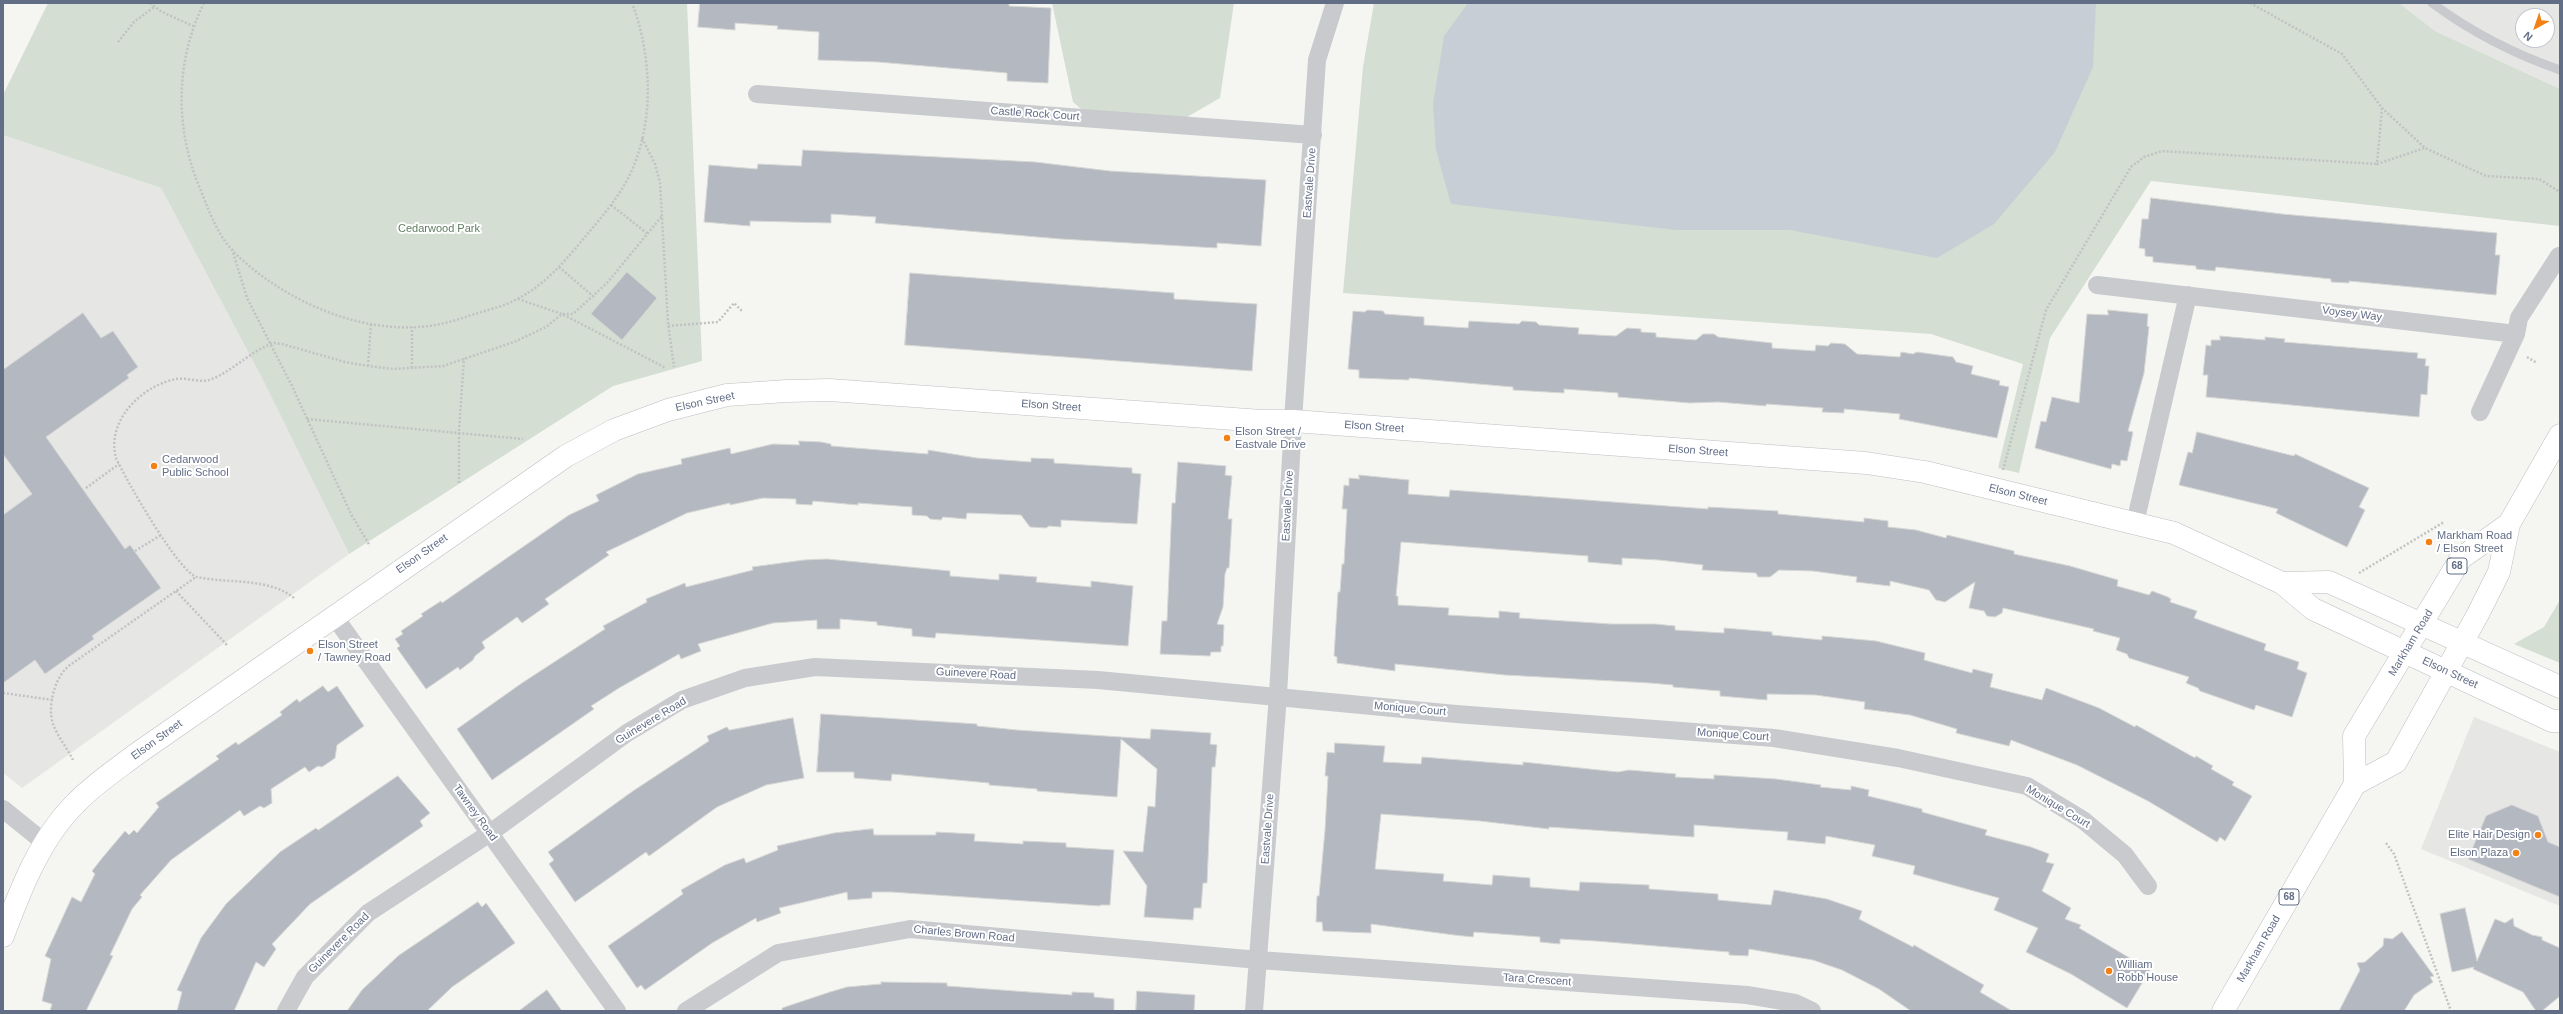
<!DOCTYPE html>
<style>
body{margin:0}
#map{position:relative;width:2563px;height:1014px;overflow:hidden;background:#f5f6f2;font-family:Helvetica,sans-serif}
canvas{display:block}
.frame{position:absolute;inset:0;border:4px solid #626d86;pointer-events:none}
.north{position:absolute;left:2515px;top:8px;width:40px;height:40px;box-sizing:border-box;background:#fff;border:1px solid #c0c5cf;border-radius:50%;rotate:220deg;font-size:11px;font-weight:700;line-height:16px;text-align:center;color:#626d86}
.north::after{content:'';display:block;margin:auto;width:14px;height:18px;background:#f38114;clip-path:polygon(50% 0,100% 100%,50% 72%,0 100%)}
</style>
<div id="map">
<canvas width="2563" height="1014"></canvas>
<div class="frame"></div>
<div class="north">N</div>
</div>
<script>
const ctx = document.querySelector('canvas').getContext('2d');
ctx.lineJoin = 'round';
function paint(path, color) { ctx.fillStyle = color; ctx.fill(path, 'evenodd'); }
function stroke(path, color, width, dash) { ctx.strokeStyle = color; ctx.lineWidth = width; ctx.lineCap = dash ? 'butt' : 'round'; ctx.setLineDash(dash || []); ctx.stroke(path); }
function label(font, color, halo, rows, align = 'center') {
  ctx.font = font + ' Helvetica,sans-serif'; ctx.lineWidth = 4; ctx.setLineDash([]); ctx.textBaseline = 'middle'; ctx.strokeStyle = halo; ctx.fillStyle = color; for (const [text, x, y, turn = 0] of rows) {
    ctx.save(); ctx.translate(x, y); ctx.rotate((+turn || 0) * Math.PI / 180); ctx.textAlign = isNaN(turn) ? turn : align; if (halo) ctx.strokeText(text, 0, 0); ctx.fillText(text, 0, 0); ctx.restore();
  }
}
const built = new Path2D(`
 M2399,3H2560V89L2435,31ZM2523,16H2547V40H2523Z
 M3,135L161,188L262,378L349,554L22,788L3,773Z
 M2474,717L2560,752V906L2421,849Z`);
const green = new Path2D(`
 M48,3H687L702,361L613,386L349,554L262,378L161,188L3,135V95Z
 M1052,3H1234L1220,98L1168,128H1103L1073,102Z
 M1374,3H2399L2435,31L2560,89V226L2151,181L2050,338L2019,473L1998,468L2023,364L1931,334L1343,293L1363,67Z
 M2560,600V663L2514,644L2544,627Z`);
const water = new Path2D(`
 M1468,3H2096L2093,67L2055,152L1994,224L1937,258L1790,230H1676L1451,204L1436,150L1433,104L1444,36Z`);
const building = new Path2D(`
 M700,3H1009V6L1051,8L1048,83L1007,81V73L878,62L818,60L819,32L777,29L778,26L735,23V30L698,27Z
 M803,150L1035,162L1110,171L1266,180L1261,246L1217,243V248L1061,239L875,223L876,217L831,214V223L750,221V226L704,222L709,165L757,169L758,164L801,166Z
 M2151,198L2282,214L2497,233L2495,255H2500L2496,295L2349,281V283L2331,282V279L2216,267L2215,271L2196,269V266L2153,262V257L2145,256V249L2139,248L2142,219H2148Z
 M627,272L657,298L622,340L591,314Z
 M910,273L1174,293V299L1257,304L1252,371L905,345Z
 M1368,310L1383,311L1385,314L1424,317V325L1468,328L1469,321L1519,324L1522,321L1536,322L1539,325L1579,328L1578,334L1616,336L1627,328L1641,329V332L1656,333V337L1696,340L1703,334H1714L1718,337L1772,343V348L1815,351L1816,345L1828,346L1831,343L1845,344L1857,354L1900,357L1901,352L1913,354L1917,352L1953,357L1956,362L1973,366L1971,374L2000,381L1999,385L2009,387L1997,438L1899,419L1900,414L1844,409V413L1822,412L1823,408L1766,404V406L1718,402L1690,403L1618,397V393L1564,389V393L1513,390V387L1409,378V380L1359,378V370L1348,369L1353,311L1364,312Z
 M2108,310L2148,314L2147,326L2149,327L2144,373L2128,431L2133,432L2127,461L2121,460L2120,466L2112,464L2111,469L2035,448L2041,421L2046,422L2052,397L2079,403L2087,314L2108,315Z
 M83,313L101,338L113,331L138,367L127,375L129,378L46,437L125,549L130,545L161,588L92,636L94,639L45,674L35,660L3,683V515L32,494L3,454V370Z
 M2220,336L2265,340V337L2285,339L2284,342L2418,353L2417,358L2426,359L2425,366H2429L2427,395L2421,394L2419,417L2206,397L2208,375H2203L2206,345L2211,346V340H2220Z
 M2197,432L2294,456L2295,454L2369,488L2359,507L2365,510L2347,547L2276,513L2278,509L2179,485L2188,452L2192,453Z
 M799,441L821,442L831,444V446L928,454V450L977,458L1031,462V458L1054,459V463L1132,468V473L1141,474L1137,524L1061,520V527L1049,526L1046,528L1030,527L1021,515L967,513L966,519L943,517L941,520L930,519L927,516L912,515V507L858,503V505L813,501L812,505L796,504V499L763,498L730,505V503L687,513L606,552L609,555L545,599L549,604L522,623L517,617L482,642L485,648L475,656L473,660L460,670L458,667L426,689L397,648L400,646L395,639L403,634L401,631L423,616L421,614L441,601L442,603L569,515L599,501L596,495L638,474L682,464L681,459L730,448L731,454L773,444L799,445Z
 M1178,462L1226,466L1225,475L1232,476L1228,519H1232L1229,568H1227L1225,574L1223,607L1217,624L1224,625L1223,646H1221V652H1211L1210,656L1160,654L1162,621H1167L1172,503H1175Z
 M1359,475L1409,480L1408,494L1449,497L1450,490L1708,509V507L1778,511V514L1864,522V518L1888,521V527L1916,530L1946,538L1947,535L2014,551V554L2070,566L2118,580L2117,586L2149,595L2152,591L2168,597L2171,599L2170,602L2197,611L2194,618L2266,644L2264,650L2299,662L2297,669L2307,673L2292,717L2256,705L2254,710L2200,691L2198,688L2186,683L2189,677L2129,658L2127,654L2116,650L2120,638L2093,631L2094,629L2003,608L2002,613L1995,617L1987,616L1984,611L1969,608L1975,582L1945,602L1936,600L1929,590L1890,581V586L1856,582L1857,577L1813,571L1779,570L1770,577H1758L1756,573L1702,570L1703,565L1659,560L1622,558V565L1588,562V556L1401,542L1396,596H1398V605L1449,608L1448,615L1499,618V611L1520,613L1519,618L1611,624H1655L1675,626V630L1724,633V628L1772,632V635L1822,640V636L1876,641L1925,653L1924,660L1972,673L1973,669L1993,674L1990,687L2042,700L2046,688L2099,708L2135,727L2136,725L2195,758L2196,756L2213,766L2211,769L2234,782L2232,785L2252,796L2225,841L2220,837L2217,842L2148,801L2077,765L2011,740L2009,746L1956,733L1957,729L1910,715L1864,709L1865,702L1816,695L1767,694V700L1720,696V691L1673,687V685L1650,683L1505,675L1395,664V671L1337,663V657L1334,656L1338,592H1340L1342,564H1344L1347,509H1342L1344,485L1349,486V478L1359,479Z
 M827,559L950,571V576L999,580V574L1037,577L1036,582L1091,587V581L1133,586L1128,646L936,633L935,638L912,636V629L877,625V622L840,619V629H817V620L773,623L698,644L701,651L681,659L679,654L619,688L591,706L594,709L492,780L457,729L522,683L605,629L603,626L647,602L646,599L685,583L686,587L753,570L752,567L804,560Z
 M323,686L328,692L337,686L364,726L337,745L335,758L322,767L318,766L309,772L305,767L271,789L272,803L264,808L260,806L244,816L240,810L171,860L140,895L142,897L132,909L110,955L113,956L86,1011H50L52,1004L42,1001L51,959L45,956L72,897L81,902L95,874L92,871L103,857L125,831L129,835L134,830L137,833L159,807L156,803L219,759L216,756L236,742L238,745L282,715L280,712L297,699L299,702Z
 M821,714L977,724V726L1017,730L1150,739L1151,729L1211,733L1210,744L1217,745L1215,767H1212L1207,883H1203L1201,908H1194L1193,920L1144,917L1147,886L1123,851L1143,852L1148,806L1155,807L1157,769L1121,739L1117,797L1037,791V789L989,785V783L892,774L891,781L854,778V772H817Z
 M793,718L804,778L766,785L717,807L649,856L646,852L575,902L549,864L554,860L548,852L633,791L709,741L707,736L727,727L729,730Z
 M1335,743L1385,746L1383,762L1421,764L1422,757L1523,765V762L1618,772L1629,770L1676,774L1675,777L1714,779V775L1776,779L1821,785L1820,787L1851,790V786L1869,790L1868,796L1922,809V812L1987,830L1985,835L2031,847L2049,854L2046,862L2054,864L2042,891L2071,908L2065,919L2081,925L2079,928L2150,970L2127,1008L2071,974L2026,952L2038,928L1994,910L1999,898L1913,874L1915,866L1872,856L1875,845L1826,836L1825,844L1787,840L1788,832L1694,825V837L1549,827V829L1480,821L1381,814L1375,869L1444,874L1443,881L1492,885L1493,875L1530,878V887L1579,891L1580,882L1649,885V889L1718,894V900L1771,905L1774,890L1827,899L1862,911L1859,919L1913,947L1914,945L1984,985L1980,992L2012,1011H1911L1879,989L1842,970L1813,960L1749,949L1748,956L1729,955V952L1596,941L1560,939V944L1540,942V937L1474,932L1473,937L1454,935L1371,924V933L1323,931L1322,922H1316L1317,896H1319L1325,830L1328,776H1325L1327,752L1334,753Z
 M398,776L430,813L420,821L423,826L310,904L272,944L276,949L264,967L256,962L234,1011H177L182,992L177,990L201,938L226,904L280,852L316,828L318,830Z
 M2512,805L2538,816L2548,842L2560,847V897L2468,859L2486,816Z
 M873,829L874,835H936V832L975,834L974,841L1023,844V841L1045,842L1066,843V847L1114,850L1110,905H1100V906L891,892H872V898L848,900L847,892L779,908L781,913L757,922L756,918L712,943L645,990L641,985L637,988L608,946L683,894L681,890L725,865L744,858L746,863L778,850L777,846L798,841L834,833Z
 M478,902L482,907L486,903L515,943L452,987L427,1011H347L362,990L398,956Z
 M2465,908L2477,961L2495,919L2505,923L2513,918L2514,926L2532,935L2542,937V940L2560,948V996L2542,1011H2536L2523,992L2473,969L2474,967L2452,972L2440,914Z
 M2402,932L2434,976L2430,977L2433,982L2414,995L2404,1011H2339L2360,970L2357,963L2365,962L2383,946L2384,938L2392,939Z
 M881,982L947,983V986L1015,991L1072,995V992L1094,993V997L1114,999V1011H782V1008L830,992L847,987L881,984Z
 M547,990L562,1011H519Z
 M1137,991L1195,995L1194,1011H1136Z`);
const path = new Path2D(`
 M150,3L162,12L193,26
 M204,3C176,59 175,124 197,181C206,203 213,225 227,244C239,259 256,272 272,283C317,313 374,333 429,326C446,324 462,318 478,313C491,309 505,306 517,299C544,286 566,260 585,237C599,220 615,202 626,182C655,130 653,58 632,3
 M2250,3L2342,54L2382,108L2425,148L2486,176L2539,179L2560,192
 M118,42L134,22L154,7
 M2382,108L2377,164L2425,148
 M642,138L655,164L660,183L668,323L674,367
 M611,205L648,234
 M232,249L247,298L292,386L351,514L370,546
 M559,267L594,297
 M518,299L562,314L666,368
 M668,326L718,322L734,303L743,312
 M2527,357L2537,363
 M368,366L371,323
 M412,368V327
 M307,419L523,439
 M2003,470L2046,310L2131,167L2144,157L2162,151L2377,164
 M459,483V431L464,358
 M86,488L119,464
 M135,551L161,535
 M2359,573L2444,522
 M176,591L227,645
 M294,598C268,577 228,584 197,577C179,573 125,478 116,458C106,421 141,386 176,379C188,377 201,384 212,379C234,370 252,350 274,343L282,344L345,362L368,366L393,369L443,366L514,342L546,327L562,314H573L607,283L662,216
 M3,693L53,700
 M73,760C67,748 58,737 53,724C47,706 55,676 70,665L196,577
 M2386,843L2394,854L2451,1011`);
const lane = new Path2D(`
 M2432,3C2471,32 2514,54 2560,70`);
const street = new Path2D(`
 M757,94L1313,135
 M2097,285L2516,334
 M2480,412L2516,334L2519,318L2559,256
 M2135,523L2188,295
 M334,616L617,1011
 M3,809L45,843
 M286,1011L305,977L368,913L490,833L627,733L682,700L745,678L815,667L1098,680L1456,714L1774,738L1898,758L2027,786L2083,820L2125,855L2148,886
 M686,1011L778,953L910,929L1259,960L1747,995L1795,1003L1812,1011
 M1254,1011L1278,695L1293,421L1317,60L1335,3`);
const secondary = new Path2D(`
 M2282,583L2329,582L2560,687
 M3,936C20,891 40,838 76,803C94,784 117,769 138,753L566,456L614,430L668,410L727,395L787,391L830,390L1262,421H1293L1866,463L1925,472L2174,533L2282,583L2313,609L2552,721H2560`);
const primary = new Path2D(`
 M2355,784L2396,762L2478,614L2499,572L2509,524L2560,435
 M2223,1011L2355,784L2354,736L2461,558L2509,524`);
const markers = [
 [1227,438,4,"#f38114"],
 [154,466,4,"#f38114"],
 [2429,542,4,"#f38114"],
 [310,651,4,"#f38114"],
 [2538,835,4,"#f38114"],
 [2516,853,4,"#f38114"],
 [2109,971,4,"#f38114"]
];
const shields = [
 [2457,566,20],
 [2289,897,20]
];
const shieldNames = [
 ["68",2457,566],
 ["68",2289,897]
];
const streetNames = [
 ["Castle Rock Court",1035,114,4],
 ["Eastvale Drive",1310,183,-86],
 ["Voysey Way",2352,314,7],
 ["Elson Street",705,402,-12],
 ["Elson Street",1051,406,4],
 ["Elson Street",1374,427,4],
 ["Elson Street",1698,451,4],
 ["Elson Street",2018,495,14],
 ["Eastvale Drive",1288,506,-87],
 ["Elson Street",422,554,-35],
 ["Markham Road",2411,643,-59],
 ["Elson Street",2450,673,25],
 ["Guinevere Road",976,674,3],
 ["Monique Court",1410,709,5],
 ["Guinevere Road",651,721,-31],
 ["Monique Court",1733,735,4],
 ["Elson Street",157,740,-36],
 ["Monique Court",2058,807,31],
 ["Tawney Road",475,813,54],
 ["Eastvale Drive",1268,829,-86],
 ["Charles Brown Road",964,934,5],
 ["Guinevere Road",339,943,-45],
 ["Markham Road",2259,949,-60],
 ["Tara Crescent",1537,980,4]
];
const parkNames = [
 ["Cedarwood Park",439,229]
];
const poiNames = [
 ["Elson Street /",1235,432],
 ["Eastvale Drive",1235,445],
 ["Cedarwood",162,460],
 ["Public School",162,473],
 ["Markham Road",2437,536],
 ["/ Elson Street",2437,549],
 ["Elson Street",318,645],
 ["/ Tawney Road",318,658],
 ["Elite Hair Design",2530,835,"right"],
 ["Elson Plaza",2508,853,"right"],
 ["William",2117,965],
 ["Robb House",2117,978]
];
paint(built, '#e6e6e5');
paint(green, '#d4ded2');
paint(water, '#c7ced5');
paint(building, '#b4b8c0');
stroke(building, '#d6d7d4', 1);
stroke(secondary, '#bcbec4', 23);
stroke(primary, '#bcbec3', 23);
stroke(path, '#c0c2c4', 2.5, [2, 2]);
stroke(lane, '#c8cace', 9);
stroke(street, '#c8cace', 18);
stroke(secondary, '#fff', 22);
stroke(primary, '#fff', 22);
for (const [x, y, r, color] of markers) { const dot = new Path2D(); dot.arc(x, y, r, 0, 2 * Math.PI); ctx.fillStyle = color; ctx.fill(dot); stroke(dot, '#fff', 1.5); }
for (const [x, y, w] of shields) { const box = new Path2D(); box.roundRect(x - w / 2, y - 8, w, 16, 3); ctx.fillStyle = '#fff'; ctx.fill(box); stroke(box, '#626d86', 1); }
label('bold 10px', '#626d86', null, shieldNames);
label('11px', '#626d86', '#fff', streetNames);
label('11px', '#617c63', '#fff', parkNames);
label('11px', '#626d86', '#fff', poiNames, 'left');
</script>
